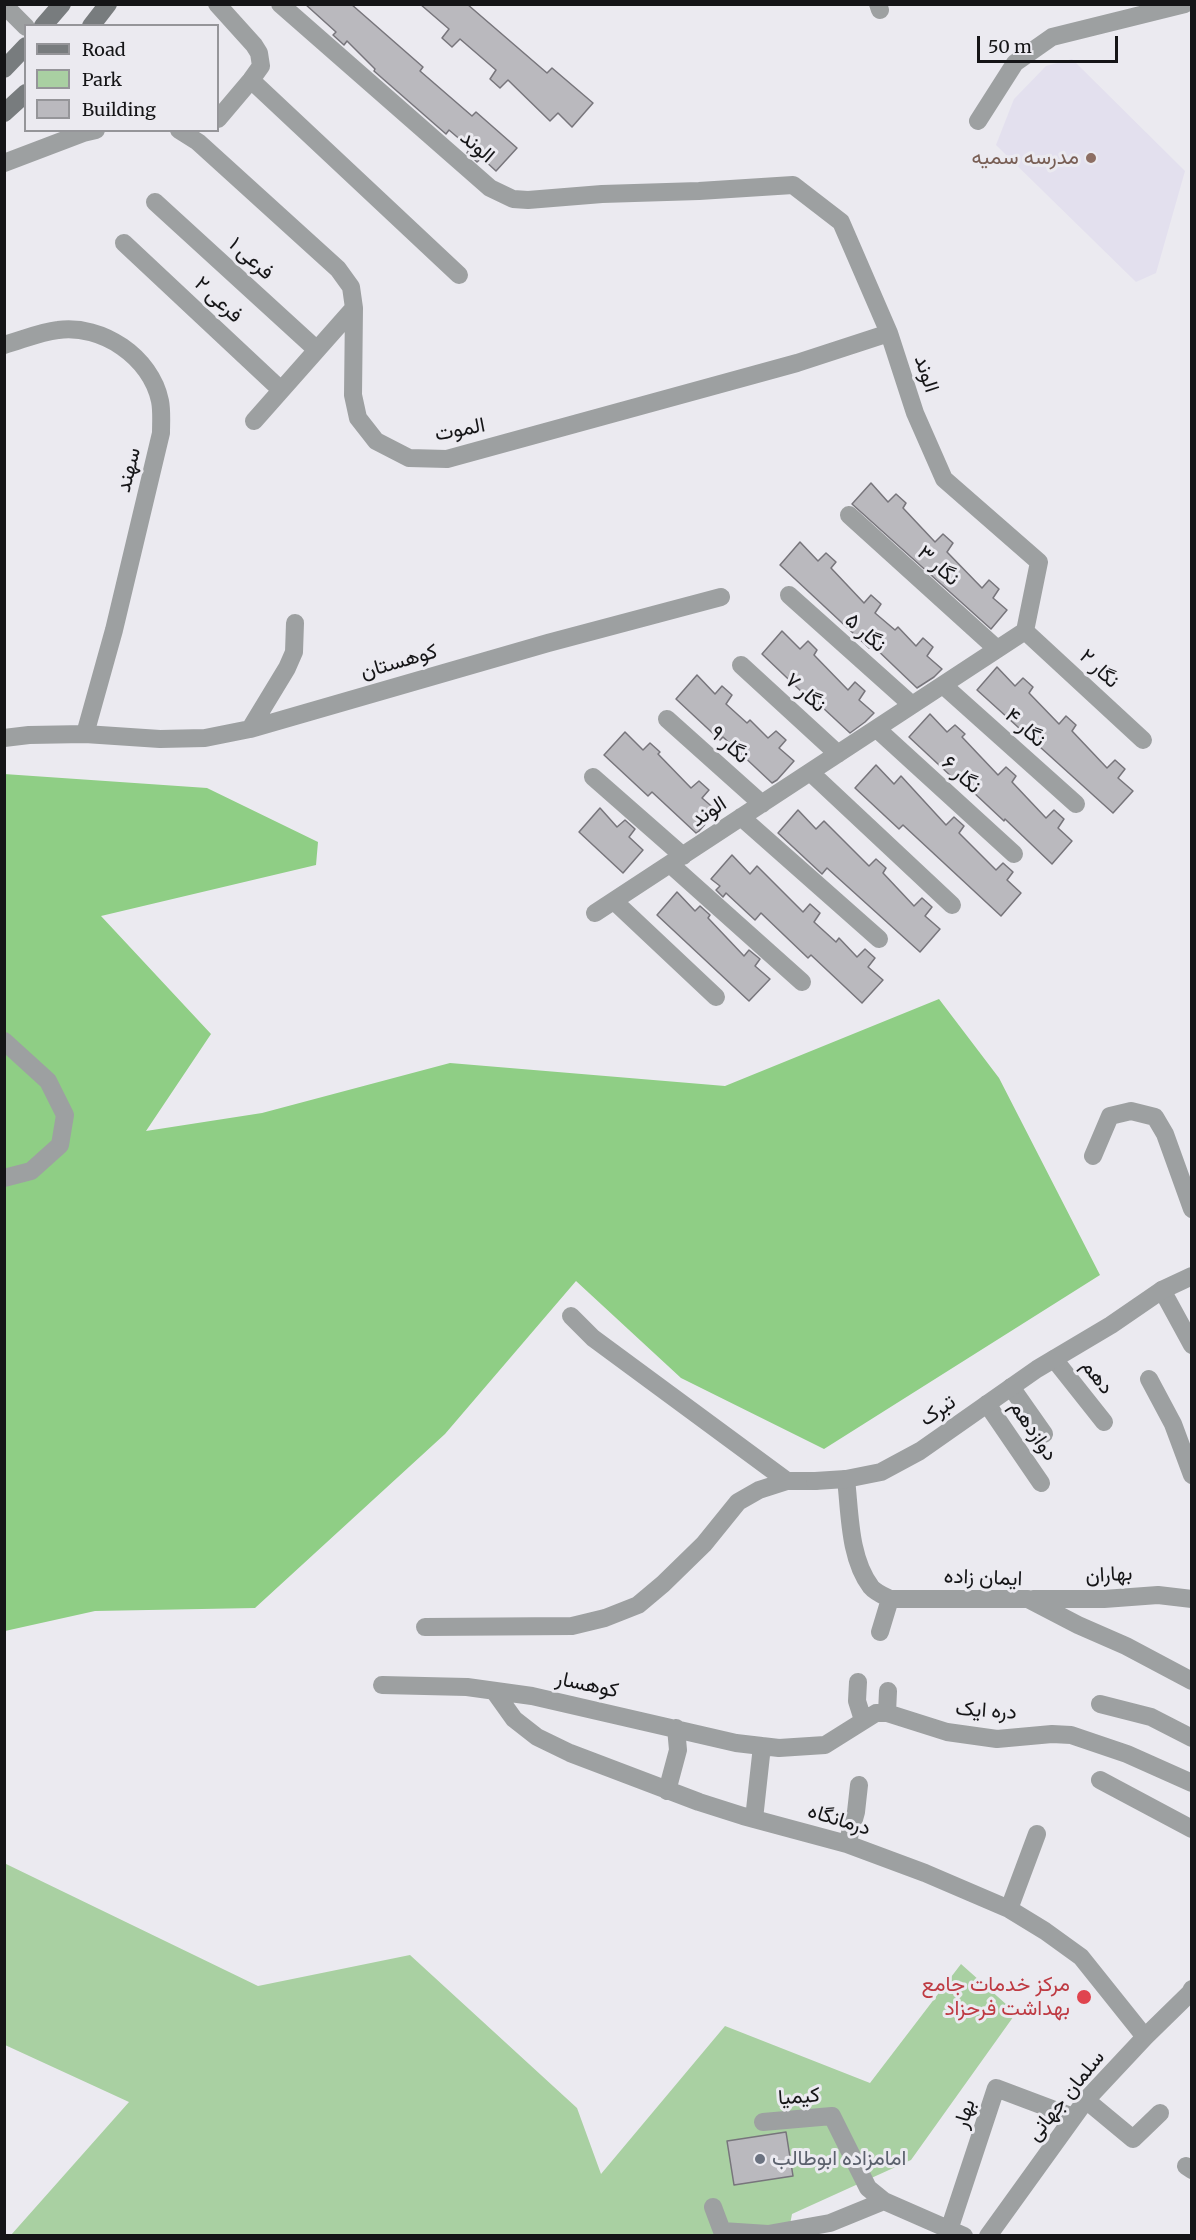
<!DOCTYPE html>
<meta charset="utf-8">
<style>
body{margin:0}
#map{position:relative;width:1196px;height:2240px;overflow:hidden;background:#ebeaf0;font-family:Merriweather,serif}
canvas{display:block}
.frame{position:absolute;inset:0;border:6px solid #151517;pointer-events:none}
.legend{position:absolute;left:24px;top:24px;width:195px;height:108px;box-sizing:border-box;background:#ebeaf0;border:2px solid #959599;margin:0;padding:8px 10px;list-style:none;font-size:18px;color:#151517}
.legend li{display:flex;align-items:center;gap:12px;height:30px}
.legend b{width:30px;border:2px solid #959599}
.scale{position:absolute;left:977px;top:36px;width:141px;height:27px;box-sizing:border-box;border:3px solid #151517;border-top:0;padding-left:8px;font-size:18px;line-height:21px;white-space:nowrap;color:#151517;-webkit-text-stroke:4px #ebeaf0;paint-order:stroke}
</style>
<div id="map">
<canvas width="1196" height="2240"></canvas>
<div class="frame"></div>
<ul class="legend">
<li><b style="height:8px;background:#787c7e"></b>Road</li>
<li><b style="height:16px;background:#a9d0a2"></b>Park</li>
<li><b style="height:16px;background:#bab9be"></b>Building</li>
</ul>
<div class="scale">50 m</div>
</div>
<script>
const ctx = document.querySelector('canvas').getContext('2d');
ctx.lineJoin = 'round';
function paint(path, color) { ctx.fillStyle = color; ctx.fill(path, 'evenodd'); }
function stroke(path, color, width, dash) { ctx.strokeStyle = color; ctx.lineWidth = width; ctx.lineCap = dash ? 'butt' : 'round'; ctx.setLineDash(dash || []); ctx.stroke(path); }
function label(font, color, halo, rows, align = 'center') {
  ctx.font = font + ' Merriweather,Vazirmatn,serif'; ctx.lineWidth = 6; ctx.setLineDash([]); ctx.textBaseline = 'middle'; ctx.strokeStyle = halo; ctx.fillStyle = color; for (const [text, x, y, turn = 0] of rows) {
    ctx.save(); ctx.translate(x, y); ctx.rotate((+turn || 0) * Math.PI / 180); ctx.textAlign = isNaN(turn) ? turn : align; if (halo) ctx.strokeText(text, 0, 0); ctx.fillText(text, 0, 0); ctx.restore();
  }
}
const built = new Path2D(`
 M1072,59L1185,171L1156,273L1136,282L996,145L1014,99L1046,66Z`);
const green = new Path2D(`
 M4,1863L258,1986L410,1955L577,2108L601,2174L725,2026L870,2083L961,1964L1016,2013L911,2160L792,2214L788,2235H11L129,2102L5,2045Z`);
const forest = new Path2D(`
 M4,774L207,788L318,842L316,865L101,916L211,1034L146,1131L262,1113L450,1063L725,1086L939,999L999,1078L1100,1275L824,1449L681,1378L576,1281L445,1434L255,1608L95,1611L5,1631Z`);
const building = new Path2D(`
 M305,4H351L423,67L420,71L472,116L476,112L517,148L496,171L482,158L477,162L467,153L470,148L449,130L446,134L374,71L375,69L347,41L344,45L333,35L336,32Z
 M420,4H467L547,73L552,68L593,103L572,127L558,113L550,121L508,80L500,88L490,79L496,70L460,39L452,47L442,38L449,29Z
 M871,483L888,502L896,494L906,503L903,508L935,542L943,534L953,543L947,552L982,588L989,580L999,589L993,598L1007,610L991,629L852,504Z
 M800,542L818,561L826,553L836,562L831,568L864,603L871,595L881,604L875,613L895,630L898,627L916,646L923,638L933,647L927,656L942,669L934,677L917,688L872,645L869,648L780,565Z
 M782,631L800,649L808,641L817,650L814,655L848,690L855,682L865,691L859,700L874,713L865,722L850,733L807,693L805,695L762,654Z
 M997,667L1015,686L1023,678L1033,687L1029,693L1059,724L1066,716L1076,725L1072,731L1107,768L1115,760L1125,769L1118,778L1133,791L1113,813L977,690Z
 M697,675L715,694L722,686L732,695L726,704L747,723L750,720L768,738L776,731L786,740L779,748L794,761L777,780L772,783L723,737L720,740L676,699Z
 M930,714L947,732L955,725L965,734L962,737L998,775L1006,767L1016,776L1012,782L1046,818L1054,810L1064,819L1058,828L1072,841L1052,864L1005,819L1004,821L955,775L953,778L909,737Z
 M625,732L643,750L650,743L660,752L658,754L691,788L699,781L709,790L702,798L717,811L699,831L696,833L652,792L648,796L604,755Z
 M876,765L894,784L901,776L946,825L954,817L964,826L959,833L996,870L1003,863L1013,872L1007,880L1021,893L1001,916L903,825L899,829L855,788Z
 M600,808L617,827L625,820L635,829L629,837L643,850L623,873L579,832Z
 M798,810L816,829L824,821L869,866L876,859L886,868L883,873L914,906L922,898L932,907L925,916L940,929L920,952L827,868L822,874L778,833Z
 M732,855L750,874L757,866L803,912L810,904L820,913L814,922L836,942L839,938L857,957L865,949L875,958L868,967L883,980L862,1003L811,955L808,958L761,913L755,920L726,893L723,897L716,890L720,886L711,879Z
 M677,892L695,911L700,906L710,915L708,918L744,956L749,950L760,959L755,966L770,979L749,1001L657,915Z
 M786,2132L793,2176L734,2185L727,2141Z`);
const minor = new Path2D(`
 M217,4L254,45L259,53L261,66L251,80L218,119
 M280,4L490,188L513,199L528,200L602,194L699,191L793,185L841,222L889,333L915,413L944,479L1039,562L1025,631L595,913
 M878,4L880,10
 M4,5L26,27
 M251,80L459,275
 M978,121L1015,63L1052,37L1185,4
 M179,130L198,142L338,269L351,287L354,308L353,395L358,418L376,441L409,458L447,459L797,363L889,333
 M4,163L83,133L96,130
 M155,202L317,350
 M124,243L281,390
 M4,345C22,340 40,332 58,330C102,324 151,357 160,401C162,411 161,423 161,433L114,630L85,734
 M254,421L354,308
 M849,515L997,649
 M789,595L912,705
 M1025,631L1143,740
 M741,665L838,754
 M943,685L1076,804
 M667,719L762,804
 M250,729L287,668L294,652L295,623
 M877,729L1014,854
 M4,738L29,735L85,734L160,739L205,738L250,729L548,643L721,597
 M810,772L952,905
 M593,777L683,856
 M741,817L879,939
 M670,864L802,982
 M614,901L716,997
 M4,1041L48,1081L65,1115L60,1145L31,1171L4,1178
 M1093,1156L1110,1116L1131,1111L1155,1117L1165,1134L1192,1209
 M1162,1290L1192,1345
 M571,1316L593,1338L787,1481
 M1054,1359L1104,1422
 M1149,1379L1173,1424L1192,1475
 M1011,1387L1044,1434
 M987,1404L1041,1483
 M846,1479C850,1513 849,1558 871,1587C875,1592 884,1596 890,1599H1028L1078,1625L1126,1646L1192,1681
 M1033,1599H1104L1158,1595L1192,1599
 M425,1627L572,1626L605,1618L638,1605L663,1584L704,1544L738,1502L759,1490L787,1481H815
 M880,1632L890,1599
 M858,1682L857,1701L863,1720
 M382,1685L467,1687L532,1696L736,1743L779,1748L825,1745L876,1713H887L947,1732L997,1739L1052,1734L1071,1735L1127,1754L1192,1783
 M494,1691L514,1719L537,1737L570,1753L699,1802L743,1816L847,1844L925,1873L1009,1909L1045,1931L1081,1957L1145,2037
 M1100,1704L1151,1717L1192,1738
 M887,1713L888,1691
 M1100,1780L1192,1829
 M667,1791L678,1750L676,1728
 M754,1819L762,1746
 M847,1844L856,1812L859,1785
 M1009,1909L1037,1834
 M1086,2100L1133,2139L1160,2113
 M763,2122L832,2116L868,2188L884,2201L964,2236
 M1186,2166L1192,2170
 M713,2207L722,2231L768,2234L830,2223L884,2201
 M949,2230L996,2088L1073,2117
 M988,2236L1086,2100L1145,2037L1190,1993L1192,1989`);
const tertiary = new Path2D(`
 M815,1481L846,1479L881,1472L920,1451L1037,1369L1111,1325L1162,1290L1192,1276`);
const secondary = new Path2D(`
 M43,26L62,4
 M91,26L108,4
 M4,69L26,46
 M4,113L26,93`);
const markers = [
 [1091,158,6,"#8d6e63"],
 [1084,1997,8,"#e0444e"],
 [760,2159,6,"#6b7280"]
];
const streetNames = [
 ["الوند",477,147,41],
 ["فرعی ۱",251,259,42],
 ["فرعی ۲",218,300,43],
 ["الوند",926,374,72],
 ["الموت",460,430,-11],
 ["سهند",129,470,-76],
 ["نگار ۳",938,566,42],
 ["نگار ۵",865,633,42],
 ["کوهستان",399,662,-16],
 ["نگار ۲",1099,669,43],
 ["نگار ۷",805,693,42],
 ["نگار ۴",1025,728,42],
 ["نگار ۹",729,745,42],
 ["نگار ۶",961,775,42],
 ["الوند",709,812,-33],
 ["دهم",1097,1377,52],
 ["تبرک",938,1411,-35],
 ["دوازدهم",1033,1431,56],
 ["بهاران",1109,1575,-3],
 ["ایمان زاده",983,1578,2],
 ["کوهسار",587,1685,12],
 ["دره ایک",986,1711,4],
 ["درمانگاه",839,1820,17],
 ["سلمان جهانی",1066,2096,-51],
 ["کیمیا",799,2097,-4],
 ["بهار",965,2114,-73]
];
const educationNames = [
 ["مدرسه سمیه",1079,158]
];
const healthNames = [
 ["مركز خدمات جامع",1070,1985],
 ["بهداشت فرحزاد",1070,2009]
];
const worshipNames = [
 ["امامزاده ابوطالب",772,2159]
];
paint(built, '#e3e0ee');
paint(green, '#a9d0a2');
paint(forest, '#8fce85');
paint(building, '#bab9be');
stroke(building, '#77757b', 1.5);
stroke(minor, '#9da0a1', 18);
stroke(tertiary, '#9da0a1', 18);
stroke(secondary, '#787c7e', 18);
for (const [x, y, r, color] of markers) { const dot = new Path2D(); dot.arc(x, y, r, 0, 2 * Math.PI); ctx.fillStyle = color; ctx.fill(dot); stroke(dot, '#ebeaf0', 2); }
label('21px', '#151517', '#ebeaf0', streetNames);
label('21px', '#785e54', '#ebeaf0', educationNames, 'right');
label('21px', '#be3a42', '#ebeaf0', healthNames, 'right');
label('21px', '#5b616d', '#ebeaf0', worshipNames, 'left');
</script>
